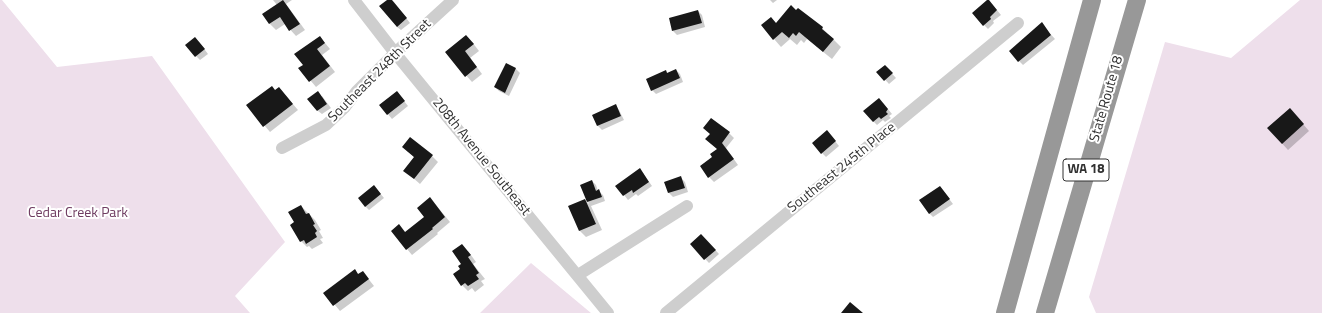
<!DOCTYPE html>
<style>
body{margin:0}
canvas{display:block;background:#fff}
</style>
<canvas width="1322" height="313"></canvas>
<script>
const ctx = document.querySelector('canvas').getContext('2d');
ctx.lineJoin = 'round';
function paint(path, color) { ctx.fillStyle = color; ctx.fill(path, 'evenodd'); }
function stroke(path, color, width, dash) { ctx.strokeStyle = color; ctx.lineWidth = width; ctx.lineCap = dash ? 'butt' : 'round'; ctx.setLineDash(dash || []); ctx.stroke(path); }
function label(font, color, halo, rows, align = 'center') {
  ctx.font = font + ' "Titillium Web",sans-serif'; ctx.lineWidth = 4; ctx.setLineDash([]); ctx.textBaseline = 'middle'; ctx.strokeStyle = halo; ctx.fillStyle = color; for (const [text, x, y, turn = 0] of rows) {
    ctx.save(); ctx.translate(x, y); ctx.rotate((+turn || 0) * Math.PI / 180); ctx.textAlign = isNaN(turn) ? turn : align; if (halo) ctx.strokeText(text, 0, 0); ctx.fillText(text, 0, 0); ctx.restore();
  }
}
const green = new Path2D(`
 M0,0H2L57,67L152,56L285,242L235,296L250,313H0Z
 M1300,0H1322V313H1096L1089,297L1165,42L1231,58Z
 M531,263L591,313H480Z`);
const shadow = new Path2D(`
 M273,0H292L286,4L305,30L296,36L285,24L276,30L270,24L264,14L277,5Z
 M388,0H391L394,2L410,23L401,30L397,27Z
 M770,0H777L773,3Z
 M992,4L1001,15L993,21L994,23L988,29L984,25Z
 M798,9L822,28L841,47L832,59L807,39L804,43L801,40L797,45L790,39L781,47L774,39L777,24Z
 M698,11L702,15L705,27L677,35L673,31Z
 M1045,28L1055,39L1023,65L1019,61Z
 M320,37L330,49L322,55L335,72L316,87L300,68L304,65Z
 M199,42L208,54L200,60L196,56Z
 M472,42L479,51L470,58L482,74L472,82L446,53Z
 M506,65L516,69L520,73L509,96L499,91L495,87Z
 M885,66L896,78L889,84L878,72Z
 M676,70L680,74L683,82L656,94L652,90L666,71L668,74Z
 M279,88L298,110L270,132L248,106Z
 M322,96L331,108L322,114L318,111Z
 M400,96L408,106L392,119L380,105Z
 M883,103L892,114L889,116L891,118L885,122L883,120L877,125L873,121Z
 M615,106L619,110L624,120L602,130L598,126L593,115Z
 M1296,116L1309,131L1288,150L1269,129Z
 M729,133L734,138L726,148L738,165L714,182L709,177L714,157L718,149L712,144Z
 M831,136L839,146L826,157L822,153Z
 M403,147L432,156L438,162L420,184L405,171L415,158Z
 M643,173L652,186L638,196L636,194L628,200L617,186Z
 M681,178L685,182L688,192L673,197L669,193L665,182Z
 M592,181L596,185L598,191L603,195L605,201L591,206L602,230L586,237L580,231L569,206L585,200L589,204L581,185Z
 M374,186L384,198L369,210L365,206Z
 M940,187L953,204L933,217L929,213Z
 M435,204L450,222L437,233L438,234L412,255L407,249L399,226L406,233L426,217Z
 M301,206L315,220L321,230L319,231L323,238L320,239L323,243L312,249L309,246L307,247L301,241L295,223Z
 M705,239L719,254L709,263L691,244Z
 M468,251L476,262L473,264L485,279L481,281L484,285L475,292L472,288L468,291L462,285L461,269Z
 M355,271L359,275L363,272L374,286L340,311L325,293Z`);
const building = new Path2D(`
 M283,0L300,24L289,31L280,17L269,24L262,14Z
 M387,0H392L407,18L397,27L379,6Z
 M987,0H989L997,10L990,17L991,19L983,26L972,13Z
 M791,5L796,10L798,8L823,27L822,29L834,39L823,52L799,32L796,36L793,33L789,38L782,32L773,40L761,25L771,17L776,23Z
 M698,10L702,23L672,31L669,18Z
 M1042,22L1051,35L1018,62L1009,51Z
 M466,35L474,44L465,51L477,67L465,77L445,52Z
 M320,36L325,43L317,49L330,66L309,82L298,68L303,65L294,54Z
 M195,37L205,49L195,57L185,45Z
 M506,63L516,68L505,93L494,87Z
 M885,65L893,73L884,81L876,72Z
 M676,69L680,78L651,91L646,79L666,70L667,73Z
 M272,86L275,90L279,87L293,104L263,127L246,105Z
 M318,91L327,104L317,111L307,99Z
 M397,91L405,101L387,115L379,105Z
 M879,98L888,109L886,112L888,114L881,119L879,117L873,122L863,111Z
 M616,104L621,116L597,126L592,115Z
 M1290,108L1304,124L1282,144L1267,128Z
 M711,118L730,132L722,143L734,159L708,178L700,166L712,157L710,154L717,149L705,139L710,134L703,128Z
 M827,130L836,141L821,154L812,143Z
 M410,137L433,155L414,179L403,171L414,157L402,147Z
 M640,168L649,182L633,193L632,190L623,196L615,186Z
 M681,176L685,188L668,193L664,182Z
 M592,180L596,191L599,189L602,197L587,202L580,185Z
 M374,185L381,194L365,207L358,198Z
 M940,186L950,199L929,214L919,200Z
 M430,197L445,217L432,228L433,229L406,250L391,231L399,224L405,232L424,217L417,208Z
 M585,199L596,224L579,231L568,206Z
 M301,205L306,214L309,213L315,224L313,225L317,231L315,233L317,237L306,244L304,240L300,242L290,225L294,222L288,212Z
 M701,234L716,250L704,260L690,244Z
 M462,244L471,255L468,257L479,273L476,275L479,279L468,286L465,283L461,286L453,274L460,269L458,266L461,264L452,251Z
 M355,269L358,274L363,271L369,279L333,306L323,293Z
 M850,302L863,313H841Z`);
const minor = new Path2D(`
 M354,0L395,53L608,313
 M282,148L326,125L344,108L357,91L395,53L453,0
 M578,275L687,206
 M666,313L1018,23`);
const highway = new Path2D(`
 M1005,313L1092,0
 M1045,313L1137,0`);
const shields = [
 [1086,170,46]
];
const shieldNames = [
 ["WA 18",1086,170]
];
const streetNames = [
 ["Southeast 248th Street",380,71,-45],
 ["State Route 18",1107,99,-74],
 ["208th Avenue Southeast",481,157,51],
 ["Southeast 245th Place",842,168,-39]
];
const parkNames = [
 ["Cedar Creek Park",78,214]
];
paint(green, '#eedfeb');
paint(shadow, '#0003');
paint(building, '#181818');
stroke(minor, '#cecece', 12);
stroke(highway, '#989898', 18);
for (const [x, y, w] of shields) { const box = new Path2D(); box.roundRect(x - w / 2, y - 11, w, 22, 3); ctx.fillStyle = '#fff'; ctx.fill(box); stroke(box, '#313131', 1); }
label('bold 13px', '#313131', null, shieldNames);
label('14px', '#313131', '#fff', streetNames);
label('14px', '#6f3c61', '#fff', parkNames);
</script>
